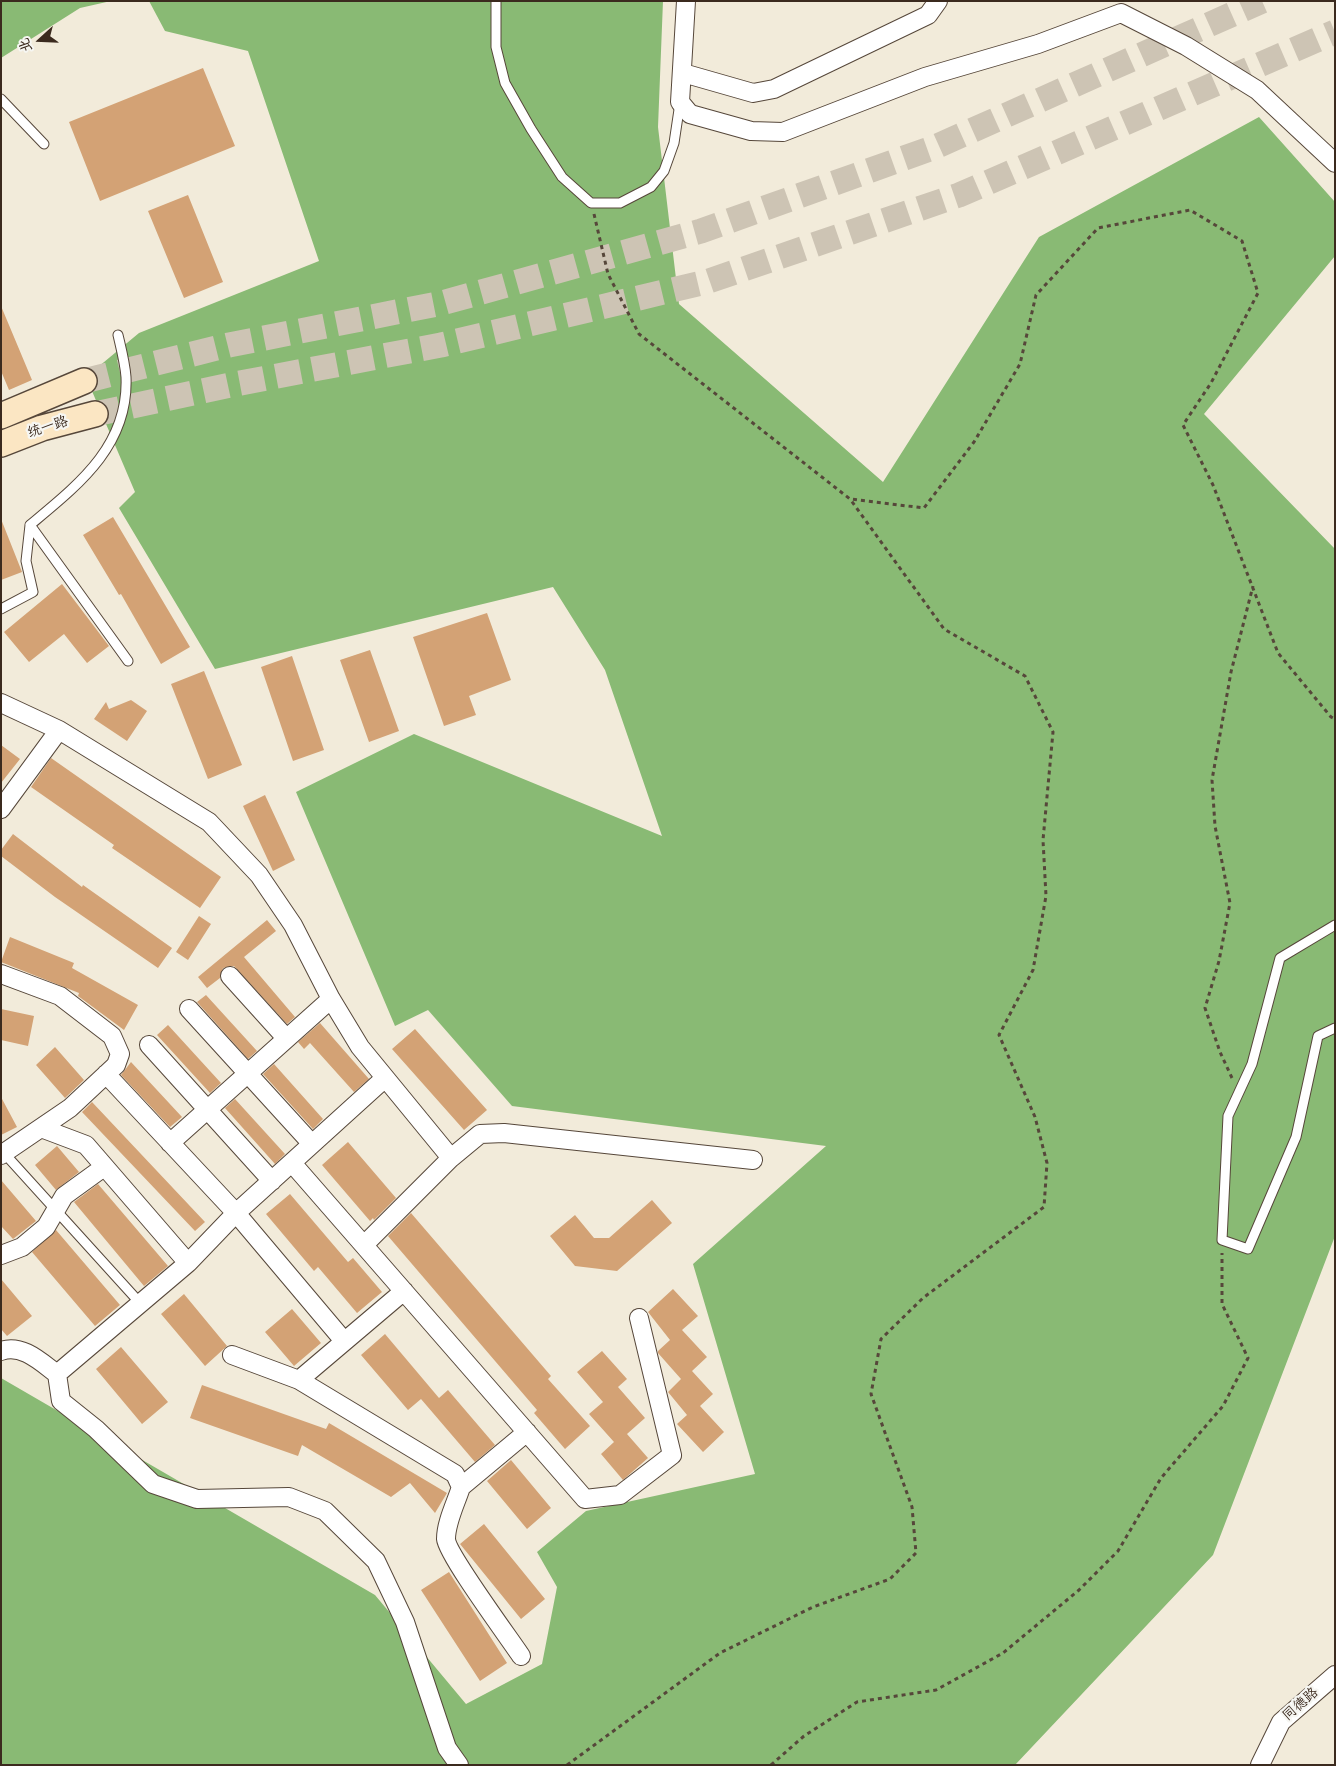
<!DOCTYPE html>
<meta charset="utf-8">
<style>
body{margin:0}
#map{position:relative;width:1336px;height:1766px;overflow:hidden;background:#f2ebda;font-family:"Architects Daughter","LXGW WenKai TC",sans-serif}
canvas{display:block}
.frame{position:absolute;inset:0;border:2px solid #3b2a1e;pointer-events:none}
.north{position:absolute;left:15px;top:15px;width:50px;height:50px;-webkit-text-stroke:4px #f6f6f2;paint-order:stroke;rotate:250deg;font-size:14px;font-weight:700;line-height:20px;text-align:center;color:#3b2a1e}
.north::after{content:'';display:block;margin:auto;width:18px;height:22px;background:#3b2a1e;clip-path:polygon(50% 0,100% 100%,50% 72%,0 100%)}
</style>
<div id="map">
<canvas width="1336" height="1766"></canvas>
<div class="frame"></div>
<div class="north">北</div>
</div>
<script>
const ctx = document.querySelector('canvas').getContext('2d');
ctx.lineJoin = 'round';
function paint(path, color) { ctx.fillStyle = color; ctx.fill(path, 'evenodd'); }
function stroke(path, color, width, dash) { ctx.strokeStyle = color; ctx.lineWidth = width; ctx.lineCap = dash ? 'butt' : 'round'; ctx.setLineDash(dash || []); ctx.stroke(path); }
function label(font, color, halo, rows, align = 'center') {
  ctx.font = font + ' "Architects Daughter","LXGW WenKai TC",sans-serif'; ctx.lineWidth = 4.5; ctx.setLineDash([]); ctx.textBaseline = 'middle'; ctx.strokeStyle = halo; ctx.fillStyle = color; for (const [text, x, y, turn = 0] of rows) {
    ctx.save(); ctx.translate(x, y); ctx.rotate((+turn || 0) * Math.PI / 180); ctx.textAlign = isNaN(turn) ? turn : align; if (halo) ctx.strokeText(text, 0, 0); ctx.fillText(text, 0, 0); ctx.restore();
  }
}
const forest = new Path2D(`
 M1,1H111L80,8L1,58Z
 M149,1H663L658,127L679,304L883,482L1039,237L1259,117L1335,202V256L1204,414L1335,549V1236L1213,1555L1015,1765H1V1378L375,1595L466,1704L542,1664L557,1587L537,1552L586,1511L755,1474L693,1264L826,1146L512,1106L428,1010L395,1026L296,792L414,734L662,836L605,670L553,587L215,669L119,508L135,492L86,377L139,333L319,261L248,51L165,31Z`);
const building = new Path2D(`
 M203,68L235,146L100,201L69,122Z
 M188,195L223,282L184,298L148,211Z
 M1,306L32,380L9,390L1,371Z
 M113,517L190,647L161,664L121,594L119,595L83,535Z
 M1,519L22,572L1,580Z
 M62,584L109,646L87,663L64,634L29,662L4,632Z
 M487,613L511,680L469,696L476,715L444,726L413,637Z
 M370,650L399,731L369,742L340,660Z
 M292,656L324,750L293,761L261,667Z
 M204,671L242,765L208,779L171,684Z
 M131,700L147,711L127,741L94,719L106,702L109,709Z
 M1,745L20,759L1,783Z
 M51,758L221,877L200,908L112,848L114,845L31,787Z
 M265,795L295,860L273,871L243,806Z
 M13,834L82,887L83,885L172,948L158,968L55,897L1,856V850Z
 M199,916L211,924L188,960L176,952Z
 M267,920L276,931L244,957L295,1017L287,1024L234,966L223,968L220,978L207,988L198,977Z
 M10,937L74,963L72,968L138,1005L124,1030L78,996L79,993L1,962Z
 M206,995L257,1051L248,1059L197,1002Z
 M1,1009L34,1016L28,1046L1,1040Z
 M320,1023L369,1079L354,1092L310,1043L304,1049L298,1042Z
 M168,1025L221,1083L210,1093L157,1035Z
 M415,1029L487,1110L464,1130L392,1049Z
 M55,1047L84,1080L65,1098L36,1065Z
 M131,1062L182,1117L170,1127L121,1075Z
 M274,1064L323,1119L313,1129L263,1074Z
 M1,1097L17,1127L1,1135Z
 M235,1099L285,1154L275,1164L225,1108Z
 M92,1102L205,1222L195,1231L82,1112Z
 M348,1142L396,1198L374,1220L373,1218L370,1221L322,1165Z
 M57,1146L79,1172L56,1190L35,1165Z
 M1,1180L36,1221L13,1239L1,1226Z
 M98,1184L168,1266L144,1286L74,1202Z
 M290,1194L348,1262L353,1258L382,1292L357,1313L318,1267L314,1271L266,1214Z
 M652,1200L672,1223L617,1271L575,1266L550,1236L575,1215L594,1238H609Z
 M411,1213L551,1376L548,1379L590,1426L565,1449L534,1413L537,1410L388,1236Z
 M56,1230L120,1305L95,1326L32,1252Z
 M1,1279L32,1316L7,1336L1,1329Z
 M673,1289L698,1316L682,1330L707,1357L692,1371L713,1394L700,1406L724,1432L703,1452L677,1424L687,1415L668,1392L681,1379L658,1353V1351L670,1340L648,1312Z
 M184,1294L227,1346L205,1366L161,1314Z
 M292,1309L321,1343L294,1366L265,1332Z
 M385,1334L439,1398L448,1390L495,1445L475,1462L421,1399L408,1410L361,1355Z
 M121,1347L168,1402L142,1424L96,1369Z
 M602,1351L627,1379L618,1387L645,1418L627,1434L648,1458L623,1480L601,1454L614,1442L589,1414L603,1402L577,1372Z
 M202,1385L326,1429L329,1423L447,1493L435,1513L410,1483L391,1497L302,1445L298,1456L190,1418Z
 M511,1460L551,1508L527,1529L487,1481Z
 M484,1524L545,1599L521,1619L460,1544Z
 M449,1572L507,1663L480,1681L421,1590Z`);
const secondaryTunnel = new Path2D(`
 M84,381L229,345L442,303L701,231L935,147L1262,1
 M95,414L235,384L441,345L706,282L959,195L1335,32`);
const path = new Path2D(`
 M594,214L608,274L639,334L850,499L924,508L974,442L1020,364L1036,295L1098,228L1190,210L1242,241L1258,293L1211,383L1183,425L1213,485L1278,653L1331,717L1335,719
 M1232,1078L1220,1052L1205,1008L1219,961L1230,903L1215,826L1212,780L1231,672L1253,586
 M567,1765L720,1653L813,1607L890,1579L916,1553L912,1507L871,1394L881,1339L923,1298L1044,1207L1047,1163L1035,1117L999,1035L1033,970L1046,896L1043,840L1053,732L1025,676L944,629L850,499
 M771,1765L804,1736L857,1702L936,1690L1003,1653L1079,1590L1118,1551L1161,1478L1223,1406L1248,1358L1222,1304V1253`);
const lane = new Path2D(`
 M496,1V47L505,83L531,129L562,177L591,203H620L651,187L664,171L674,143L680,103
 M1,99L44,144
 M118,335C121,348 125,363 126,377C129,446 78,485 30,525L128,661
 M1,609L33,592L26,561L30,525
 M1335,925L1280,958L1252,1064L1228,1116L1222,1240L1248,1249L1296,1137L1318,1036L1335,1028
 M4,1153L140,1303`);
const street = new Path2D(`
 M686,1L680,102L690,114L751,131L783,132L925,77L1038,44L1121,13L1186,46L1257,90L1335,163
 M683,73L753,93L774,89L928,15L938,1
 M1,703L59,730L209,822L259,875L293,925L331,999L360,1047L451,1158L480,1134L504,1133L753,1160
 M1,809L59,730
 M1,974L60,996L112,1036L120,1054L116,1065L70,1108L1,1155
 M230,976L286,1038
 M189,1009L312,1144
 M149,1045L272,1181
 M106,1074L236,1213L344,1341
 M41,1128L86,1145L188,1263
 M170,1143L331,999
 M292,1163L585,1499L620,1495L672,1455L639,1318
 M364,1245L451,1158
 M1,1255L22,1247L46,1227L64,1196L104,1167
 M1,1351C22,1343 42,1363 57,1374L61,1401L96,1429L153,1484L197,1499L289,1497L325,1511L376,1561L405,1622L447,1748L459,1765
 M232,1355L299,1380L455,1474L461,1487C456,1503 446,1522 446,1539C447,1554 509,1638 521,1656
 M57,1374L188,1263L236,1213L385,1078
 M299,1380L404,1291
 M461,1487L527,1432
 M1260,1765L1281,1722L1335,1675`);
const secondary = new Path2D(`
 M1,416L84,381
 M1,444L42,428L95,414`);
const streetNames = [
 ["统一路",48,428,-18],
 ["同德路",1301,1705,-41]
];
paint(forest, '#89ba74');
paint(building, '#d3a275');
stroke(secondaryTunnel, '#cdc4b4', 25, [25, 12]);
stroke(lane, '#56473a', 11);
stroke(street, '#56473a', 20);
stroke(secondary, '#56473a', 28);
stroke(path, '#56473a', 3, [4, 4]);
stroke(lane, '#fff', 9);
stroke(street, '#fff', 18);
stroke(secondary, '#fbe6c3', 25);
label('14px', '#3b2a1e', '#f6f6f2', streetNames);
</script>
